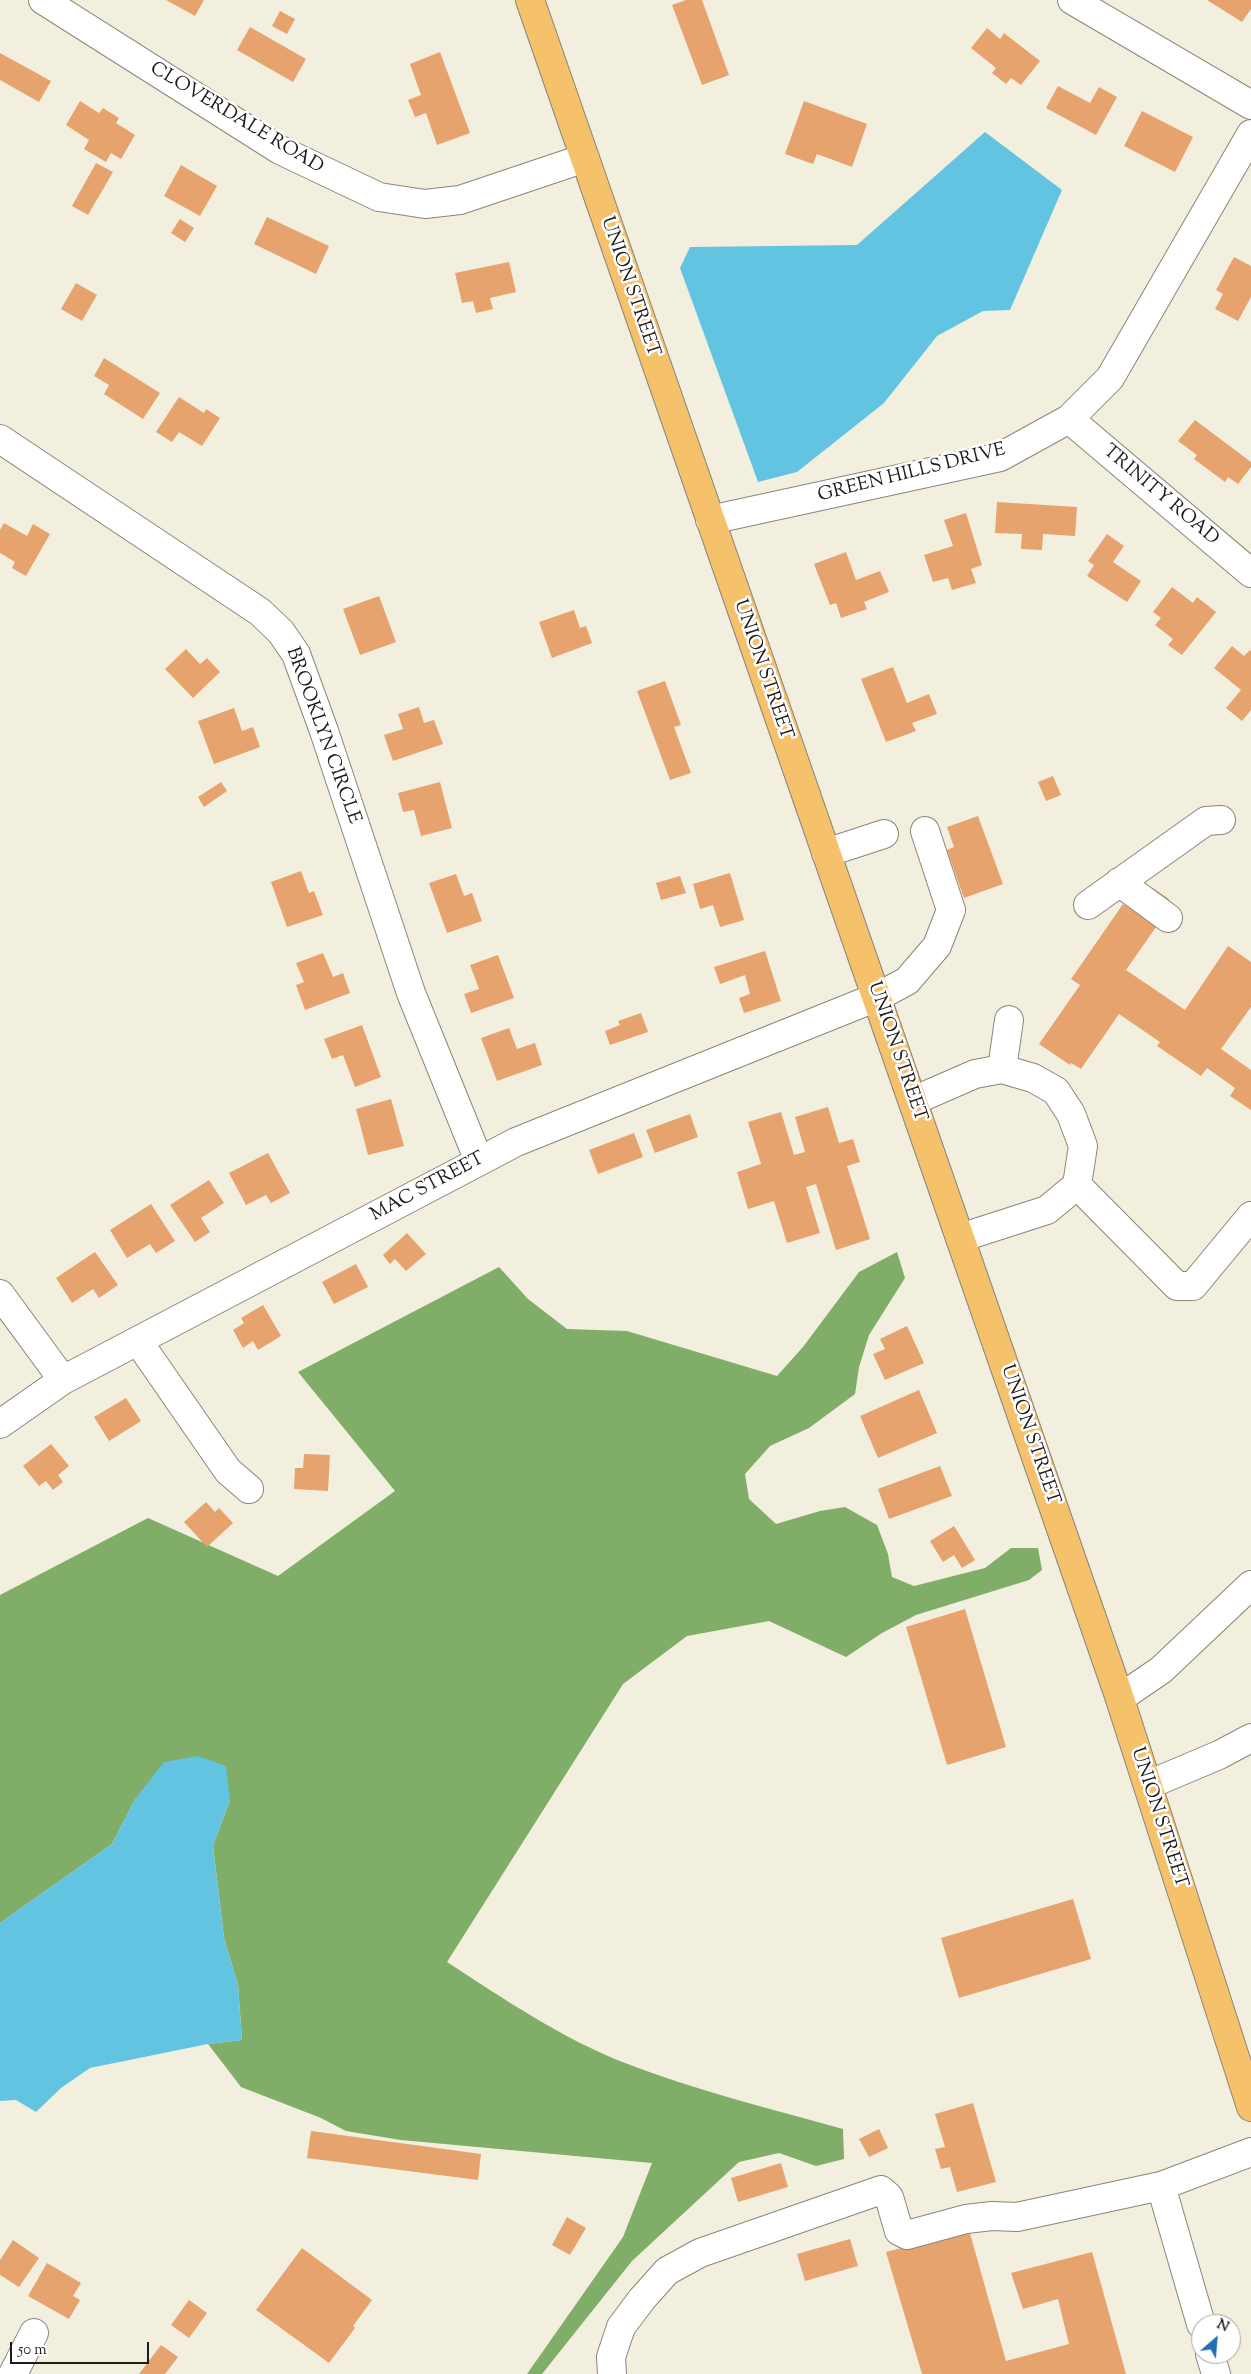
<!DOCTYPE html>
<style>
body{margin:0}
#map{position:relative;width:1251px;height:2374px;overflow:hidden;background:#f3efde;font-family:"Sorts Mill Goudy",serif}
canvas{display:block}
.north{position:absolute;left:1191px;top:2314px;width:50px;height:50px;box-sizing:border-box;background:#fff;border:1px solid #a4a4a4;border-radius:50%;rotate:27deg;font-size:14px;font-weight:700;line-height:20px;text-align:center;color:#1c1c1c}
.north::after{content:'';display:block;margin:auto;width:18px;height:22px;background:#1f6fb2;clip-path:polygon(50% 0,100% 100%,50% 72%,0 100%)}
.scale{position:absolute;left:10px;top:2342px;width:139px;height:22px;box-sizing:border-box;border:2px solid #1c1c1c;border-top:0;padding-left:6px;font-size:15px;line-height:18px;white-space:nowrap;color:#1c1c1c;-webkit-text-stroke:4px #fff;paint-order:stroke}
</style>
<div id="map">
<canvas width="1251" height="2374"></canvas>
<div class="north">N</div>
<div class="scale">50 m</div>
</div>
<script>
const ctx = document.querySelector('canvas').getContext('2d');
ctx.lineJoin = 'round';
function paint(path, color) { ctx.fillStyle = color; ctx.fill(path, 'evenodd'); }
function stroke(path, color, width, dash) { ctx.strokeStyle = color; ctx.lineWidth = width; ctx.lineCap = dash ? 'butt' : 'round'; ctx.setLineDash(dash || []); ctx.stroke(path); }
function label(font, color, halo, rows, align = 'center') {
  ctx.font = font + ' "Sorts Mill Goudy",serif'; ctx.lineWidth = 5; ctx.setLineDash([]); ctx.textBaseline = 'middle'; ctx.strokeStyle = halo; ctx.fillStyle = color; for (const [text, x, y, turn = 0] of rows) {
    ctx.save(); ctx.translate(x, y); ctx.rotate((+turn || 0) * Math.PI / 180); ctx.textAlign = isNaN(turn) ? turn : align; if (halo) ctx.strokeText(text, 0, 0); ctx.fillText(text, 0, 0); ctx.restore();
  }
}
const forest = new Path2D(`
 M897,1252L905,1278L869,1335L859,1367L855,1394L809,1428L770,1446L745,1474L749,1499L776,1524L820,1511L845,1507L877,1525L888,1554L892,1577L914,1586L985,1568L1011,1548H1038L1042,1570L1029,1580L916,1615L882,1633L846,1657L769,1621L687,1636L623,1684L447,1962C504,1999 561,2038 625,2063C695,2090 771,2109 843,2129L844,2159L816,2166L779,2153L739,2162L632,2261L542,2374H527L623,2237L652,2163L401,2140L346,2131L321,2118L241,2087L208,2044L242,2040L238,1985L224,1938L213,1846L230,1800L135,1799L112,1844L0,1923V1595L148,1518L278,1576L395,1491L298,1372L499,1267L528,1299L567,1329L627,1331L777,1376L803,1347L859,1272Z`);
const water = new Path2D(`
 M985,132L1062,190L1010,310L983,311L937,336L884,403L797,472L758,482L680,268L690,247L857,245Z
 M198,1756L226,1766L230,1800L213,1846L224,1938L238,1985L242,2040L208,2044L90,2068L61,2088L36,2112L16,2100L0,2101V1923L112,1844L135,1799L164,1762Z`);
const building = new Path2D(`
 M166,0H204L195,16Z
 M686,0H702L729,75L702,85L672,5Z
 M1207,0H1251V9L1242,22Z
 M280,11L295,19L287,34L272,26Z
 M250,27L306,59L293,82L237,50Z
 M987,28L1000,39L1004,33L1040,61L1021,85L1011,78L1006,84L992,73L996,68L971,48Z
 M440,52L470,133L437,145L426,113L415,117L408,100L421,95L410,64Z
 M0,53L51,81L39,102L0,80Z
 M1058,86L1090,103L1099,87L1117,97L1096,135L1046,108Z
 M80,101L99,113L103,108L119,118L116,123L135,135L121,159L111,153L106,162L84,149L89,140L66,125Z
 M804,101L867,124L852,167L817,154L813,164L785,154Z
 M1142,111L1193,137L1175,172L1124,146Z
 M96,163L113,172L88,215L72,206Z
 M181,165L217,186L200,216L164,196Z
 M267,217L329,246L316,274L254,244Z
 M180,219L194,228L185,242L171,233Z
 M1234,257L1251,266V297L1238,321L1215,309L1223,294L1216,290Z
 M509,262L516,292L490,298L493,309L476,313L473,301L462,303L455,273Z
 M76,283L97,295L82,321L61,309Z
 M104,358L160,393L143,419L104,394L109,385L94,376Z
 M179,397L204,413L206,409L220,418L202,446L179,432L172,442L156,432Z
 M1195,420L1251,462V467L1238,484L1228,477L1225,482L1194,459L1197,455L1178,441Z
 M997,502L1077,507L1075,536L1043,534L1042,550L1021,549L1022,534L995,533Z
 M966,513L982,565L971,569L976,583L952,590L948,578L933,582L924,555L953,546L944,520Z
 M4,523L27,536L33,524L50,534L26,576L12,568L15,562L0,553V530Z
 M1107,534L1124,546L1113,562L1141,581L1127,602L1087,576L1094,565L1088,561Z
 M846,552L856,580L880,571L889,592L864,602L867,609L841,618L836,603L830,605L814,564Z
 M1172,587L1193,603L1197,597L1216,612L1182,655L1168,645L1173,639L1155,625L1161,618L1153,612Z
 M379,596L396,642L360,655L343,609Z
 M574,610L580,628L586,626L592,643L552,658L539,622Z
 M1232,646L1244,656L1250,650L1251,651V710L1242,721L1226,708L1241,690L1214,668Z
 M186,649L200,664L207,658L220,672L193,698L165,669Z
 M893,667L907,703L929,694L937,714L912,723L916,731L886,742L861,679Z
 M665,681L681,725L674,727L691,773L670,780L637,691Z
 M419,707L424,723L434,720L443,744L393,761L384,735L403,729L398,714Z
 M234,708L242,731L253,727L260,747L214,764L198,721Z
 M1053,776L1061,795L1046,801L1038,782Z
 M221,782L227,791L204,807L198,797Z
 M440,782L452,828L421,836L414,810L403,812L398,793Z
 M978,816L1003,884L964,898L947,850L954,847L947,827Z
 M301,871L309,893L314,891L323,915L287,927L271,882Z
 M730,873L744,920L720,927L713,905L700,909L693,884Z
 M456,874L464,896L472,893L482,921L447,933L429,883Z
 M680,876L686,893L661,900L656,883Z
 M1153,888L1169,899L1151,923L1156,927L1126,970L1185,1010L1228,946L1251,962V1007L1221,1049L1251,1070V1110L1230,1096L1235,1088L1207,1068L1201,1076L1157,1046L1160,1042L1119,1014L1081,1069L1071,1063L1070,1065L1039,1044L1080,985L1071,979L1123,904L1136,912Z
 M765,951L781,1001L744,1013L739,998L750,994L745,975L720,984L714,967Z
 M323,953L333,977L343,973L350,993L305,1010L296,985L304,982L296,963Z
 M498,955L514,998L471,1013L464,994L479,989L470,965Z
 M641,1013L648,1032L610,1045L605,1031L620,1025L618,1021Z
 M362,1025L381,1077L355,1087L343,1055L332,1059L324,1039Z
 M509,1028L517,1049L535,1043L542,1065L497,1081L481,1038Z
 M391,1099L404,1146L368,1155L356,1109Z
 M828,1107L839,1143L853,1139L860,1162L847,1166L870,1239L836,1250L816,1184L806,1187L820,1233L787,1243L774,1201L748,1209L737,1172L761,1164L748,1122L781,1112L794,1155L805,1152L795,1117Z
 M690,1114L698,1137L655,1153L646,1130Z
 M634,1133L643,1157L598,1174L589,1150Z
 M268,1153L290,1193L271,1203L266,1195L246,1205L229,1173Z
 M209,1180L224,1203L201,1218L210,1232L195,1242L170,1205Z
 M151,1204L175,1241L156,1253L150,1244L127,1258L110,1230Z
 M407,1233L426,1254L406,1271L395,1259L390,1264L383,1255Z
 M95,1252L118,1285L99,1298L93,1289L72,1303L56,1278Z
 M356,1264L368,1287L334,1304L322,1282Z
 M263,1305L281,1336L258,1350L253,1341L243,1348L233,1330L244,1323L241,1318Z
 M907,1326L924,1363L885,1380L873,1354L885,1349L880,1339Z
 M919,1390L937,1433L878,1458L860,1416Z
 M126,1398L141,1421L109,1441L94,1417Z
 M51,1444L69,1466L58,1475L63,1482L53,1490L46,1481L39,1486L23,1466Z
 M304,1454L330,1455L328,1491L294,1489L295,1468H303Z
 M940,1466L952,1496L889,1519L878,1489Z
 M206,1502L215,1512L219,1508L233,1523L207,1547L184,1522Z
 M954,1526L975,1560L962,1568L954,1555L943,1562L930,1541Z
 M965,1609L1006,1747L947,1765L906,1627Z
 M1073,1899L1091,1959L959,1998L941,1938Z
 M973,2103L996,2182L957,2192L950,2167L941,2169L935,2149L945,2147L935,2114Z
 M879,2129L888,2148L869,2157L859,2139Z
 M311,2131L481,2154L478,2180L307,2158Z
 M781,2163L788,2187L738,2202L731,2178Z
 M567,2217L586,2228L570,2255L552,2245Z
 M969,2230L1006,2361L1069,2344L1058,2299L1023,2309L1011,2273L1092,2252L1126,2374H922L886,2252Z
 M850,2239L858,2266L805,2281L797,2254Z
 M13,2240L39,2258L19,2287L0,2275V2260Z
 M302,2248L372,2300L353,2326L355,2328L329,2363L256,2310Z
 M47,2263L81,2283L73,2296L80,2300L69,2319L28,2296Z
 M189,2300L207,2313L189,2338L171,2325Z
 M161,2345L178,2357L165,2374H139Z`);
const minor = new Path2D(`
 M43,0L280,150L379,197L425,204L460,200L585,158
 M1072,0L1251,105
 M1069,419L1251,573
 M0,439L260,612L281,632L296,654L324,731L411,993L479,1161
 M710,520L1000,457L1069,419L1110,378L1251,134
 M826,853L884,834
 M1119,882L1168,918
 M1088,905L1206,821L1221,820
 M1002,1069L1009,1020
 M913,1101L975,1074L1002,1069L1033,1078L1056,1091L1071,1114L1083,1146L1077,1185L1047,1210L960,1238
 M1077,1185L1177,1286H1193L1251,1216
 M0,1294L63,1380
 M138,1341L228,1471L249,1489
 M0,1424L63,1380L516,1142L877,997L907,981L937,946L951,910L925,831
 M1120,1698L1161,1670L1251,1585
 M1148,1785L1219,1755L1251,1738
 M1201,2324L1161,2186L1251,2152
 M1210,2354L1216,2374
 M13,2374L34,2333
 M612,2374L611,2357L621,2327L642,2299L667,2271L700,2253L881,2190L889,2197L899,2231L907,2235L966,2219L992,2216L1017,2217L1161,2186`);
const major = new Path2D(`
 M530,0L1118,1693L1251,2107`);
const streetNames = [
 ["CLOVERDALE ROAD",236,119,31],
 ["UNION STREET",629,287,71],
 ["GREEN HILLS DRIVE",912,474,-14],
 ["TRINITY ROAD",1160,496,40],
 ["UNION STREET",762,670,71],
 ["BROOKLYN CIRCLE",322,736,70],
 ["UNION STREET",896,1052,71],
 ["MAC STREET",428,1188,-28],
 ["UNION STREET",1029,1435,71],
 ["UNION STREET",1158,1818,72]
];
paint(forest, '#80ad67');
paint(water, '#63c4e1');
paint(building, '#e6a36e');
stroke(minor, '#88867d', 30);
stroke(major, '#88867d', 30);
stroke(minor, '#fff', 28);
stroke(major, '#f5c16b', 28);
label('19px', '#1c1c1c', '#fff', streetNames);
</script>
